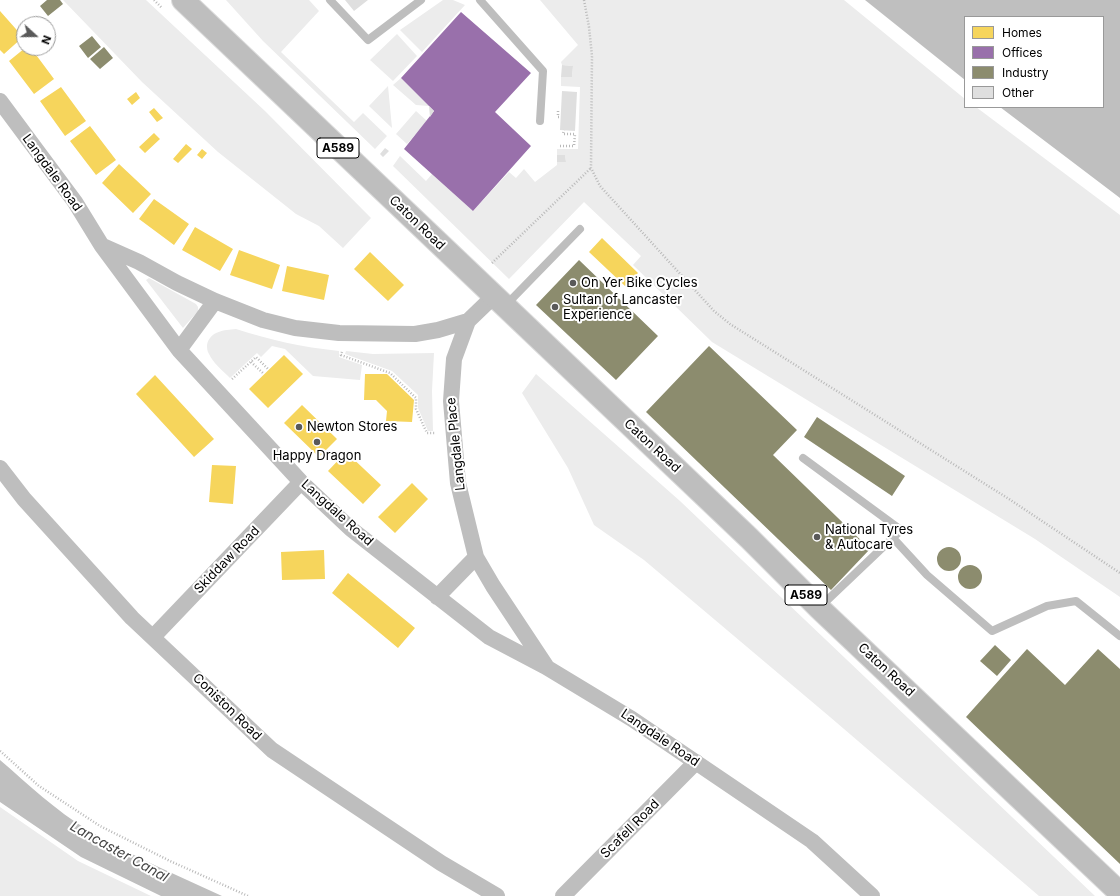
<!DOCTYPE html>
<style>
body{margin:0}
#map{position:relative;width:1120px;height:896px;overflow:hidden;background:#fff;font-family:Inter,sans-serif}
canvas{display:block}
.legend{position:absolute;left:964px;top:16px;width:140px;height:92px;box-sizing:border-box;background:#fff;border:1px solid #999;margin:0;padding:5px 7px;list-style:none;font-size:12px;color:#000}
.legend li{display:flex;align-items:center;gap:8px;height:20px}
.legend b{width:20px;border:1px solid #999}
.north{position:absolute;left:16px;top:16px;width:40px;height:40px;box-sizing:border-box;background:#fff;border:1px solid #999;border-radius:50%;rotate:111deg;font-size:11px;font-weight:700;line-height:16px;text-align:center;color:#000}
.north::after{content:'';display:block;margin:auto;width:14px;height:18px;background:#595959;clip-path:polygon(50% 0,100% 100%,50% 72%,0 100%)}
</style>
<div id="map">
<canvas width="1120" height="896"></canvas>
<ul class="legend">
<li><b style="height:11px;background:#f6d55c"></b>Homes</li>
<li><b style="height:11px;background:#9970ab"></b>Offices</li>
<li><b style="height:11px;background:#8c8c6e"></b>Industry</li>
<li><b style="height:11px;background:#dfdfdf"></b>Other</li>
</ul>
<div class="north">N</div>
</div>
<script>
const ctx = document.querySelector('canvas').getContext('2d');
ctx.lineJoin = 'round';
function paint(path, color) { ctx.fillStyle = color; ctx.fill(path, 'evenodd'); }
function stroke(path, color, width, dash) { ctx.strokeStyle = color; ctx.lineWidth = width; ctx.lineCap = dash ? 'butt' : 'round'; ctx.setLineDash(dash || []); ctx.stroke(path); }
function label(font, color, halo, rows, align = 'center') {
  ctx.font = font + ' Inter,sans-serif'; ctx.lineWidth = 4; ctx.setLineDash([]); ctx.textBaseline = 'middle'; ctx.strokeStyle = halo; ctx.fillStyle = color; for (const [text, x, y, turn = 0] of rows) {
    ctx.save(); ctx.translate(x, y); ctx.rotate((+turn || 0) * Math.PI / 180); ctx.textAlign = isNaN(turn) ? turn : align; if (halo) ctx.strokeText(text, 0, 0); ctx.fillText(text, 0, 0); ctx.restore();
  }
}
const green = new Path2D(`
 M63,0H146L265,111L371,218L343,248L319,226L296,214L218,152L142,82Z
 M226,0H309L319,11L281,52L354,122L363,113L387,136L375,149L263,41Z
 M443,0H453L465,5L422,52L400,30Z
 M540,0H844L965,99V107H976L1120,215V597L1035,539L712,342L633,265L641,256L584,202L509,279L393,166L400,156L426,181L432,174L473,211L509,172L516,178L524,169L535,182L557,165V162H566L565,155H557V149H578L580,87L561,86V77H572L573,66L562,65L561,62L578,45Z
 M397,34L417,56L393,81L370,60Z
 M401,78L429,106L416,105L393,85Z
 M388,86L392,128L369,106Z
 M416,111L427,121L407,144L396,134Z
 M149,278L196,304L198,307V311L183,328L146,280Z
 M236,329C271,340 301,347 339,351V357L362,365L360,380L313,376L285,349L272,346L261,357L257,353L230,378C223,371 213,363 209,354C207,351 207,348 207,345C210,331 224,330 236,329Z
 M346,351L373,354L434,353L432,391L433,431H428L418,408V395L392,371L345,354Z
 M536,374L680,501L1095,896H1039L830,717L644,560L594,525L568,468L522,393Z
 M0,807L78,861L151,896H0Z`);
const water = new Path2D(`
 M865,0H1120V198L1000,107H1103V17H965V80Z
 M0,760C28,784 56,811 88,830C131,856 177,875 222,896H161L81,857L0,802Z`);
const homes = new Path2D(`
 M0,11L23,37L4,54L0,50Z
 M25,48H31L54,79L34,94L9,61Z
 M61,87L86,121L65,136L40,101Z
 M136,92L140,98L132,105L127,99Z
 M154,108L163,118L157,122L149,112Z
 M90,126L116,160L96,175L70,141Z
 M154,133L160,139L145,153L139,147Z
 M186,144L192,149L178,163L173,159Z
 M202,149L207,153L202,159L197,155Z
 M119,164L151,194L133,213L102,183Z
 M154,199L189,224L174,245L139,219Z
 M195,227L233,249L220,271L182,250Z
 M602,238L638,273L625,286L589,252Z
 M239,250L280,265L272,289L230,275Z
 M370,252L404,285L388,301L354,269Z
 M287,266L329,275L324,300L282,291Z
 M284,355L303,374L268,408L249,389Z
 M365,374H387L414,400L412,422L386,421L387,411L376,400H364Z
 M155,375L214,439L194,457L136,394Z
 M302,405L337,439L319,457L284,423Z
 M346,452L381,485L363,504L328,471Z
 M212,465L236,466L233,504L209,502Z
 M412,483L428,499L395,533L378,517Z
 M324,550L325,579L282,580L281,552Z
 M348,573L415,628L398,648L332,593Z`);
const offices = new Path2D(`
 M461,12L531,73L495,112L531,146L473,211L404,149L434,111L401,78Z`);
const industry = new Path2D(`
 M47,0H60L63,4L48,16L40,6Z
 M92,36L101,47L88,58L79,46Z
 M104,47L113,58L100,69L90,59Z
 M579,260L658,336L616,380L536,305Z
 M709,346L797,430L773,455L870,549L831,590L646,412Z
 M817,417L905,476L892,496L804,437Z
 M937 559a12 12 0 1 1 24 0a12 12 0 1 1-24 0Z
 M958 577a12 12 0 1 1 24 0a12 12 0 1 1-24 0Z
 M995,645L1011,660L997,676L980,661Z
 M1027,649L1065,685L1098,649L1120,669V864L966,717Z`);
const building = new Path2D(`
 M345,0H368L354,11Z
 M562,65L573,66L572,77H561Z
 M562,91L577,92L575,131L560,130Z
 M429,106L434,111L430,117Z
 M385,148L389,151L383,157L380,154Z
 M557,155H565L566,162H557Z`);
const path = new Path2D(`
 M154,0L162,8
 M584,0L589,27L592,56L591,168L600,186L714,311L730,324L1009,499L1120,573
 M558,111V117H560
 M560,146H574L575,134H563L564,130
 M492,263L591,168
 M342,352L341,355L390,373L416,398V409L427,433H435
 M251,362L264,374
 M232,379L256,357L269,370
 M0,751L39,786L100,826L170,861L248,896`);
const lane = new Path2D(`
 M330,0L368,40L421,0
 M480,0L543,71L540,121
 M505,306L580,229
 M803,458L901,530L820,607
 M893,538L927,575L992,631L1047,606L1076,601L1120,636`);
const street = new Path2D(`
 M0,101L75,202L102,246L179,350L301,482L351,529L489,637L546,667L632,719L812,841L872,896
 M103,246L139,262L177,283L215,301L263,320L295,328L339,333L415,334L438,330L468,321
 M494,296L468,321L454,359L451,401L458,483L476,557L493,586L546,666
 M179,350L215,301
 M0,468L24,499L132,618L272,750L441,863L497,896
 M437,597L476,557
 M153,637L301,482
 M563,896L696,762`);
const primary = new Path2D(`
 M183,0L749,538L819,608L1120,893`);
const markers = [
 [573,283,4,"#595959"],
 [555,307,4,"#595959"],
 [299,427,4,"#595959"],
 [317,442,4,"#595959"],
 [817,537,4,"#595959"]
];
const shields = [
 [338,148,42],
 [806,595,42]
];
const shieldNames = [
 ["A589",338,148],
 ["A589",806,595]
];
const streetNames = [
 ["Langdale Road",52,173,54],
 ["Caton Road",417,223,44],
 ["Langdale Place",456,444,-96],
 ["Caton Road",652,446,43],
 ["Langdale Road",337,513,42],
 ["Skiddaw Road",227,560,-46],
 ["Caton Road",886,670,43],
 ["Coniston Road",227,707,44],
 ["Langdale Road",660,738,34],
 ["Scafell Road",630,829,-45]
];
const poiNames = [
 ["On Yer Bike Cycles",581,283],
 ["Sultan of Lancaster",563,300],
 ["Experience",563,315],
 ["Newton Stores",307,427],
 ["Happy Dragon",317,456,"center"],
 ["National Tyres",825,530],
 ["& Autocare",825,545]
];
const waterNames = [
 ["Lancaster Canal",119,852,29]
];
paint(green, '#ececec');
paint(water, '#bfbfbf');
paint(homes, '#f6d55c');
paint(offices, '#9970ab');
paint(industry, '#8c8c6e');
paint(building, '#dfdfdf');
stroke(primary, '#dbdbdb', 24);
stroke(path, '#b9b9b9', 2.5, [1, 2]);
stroke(lane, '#bebebe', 8);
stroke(street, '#bebebe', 16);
stroke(primary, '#bebebe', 22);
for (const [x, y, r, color] of markers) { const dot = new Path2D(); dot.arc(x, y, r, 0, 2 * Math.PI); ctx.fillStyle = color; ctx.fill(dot); stroke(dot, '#fff', 1.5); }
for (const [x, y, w] of shields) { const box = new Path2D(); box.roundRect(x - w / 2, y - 10, w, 20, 3); ctx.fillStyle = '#fff'; ctx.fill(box); stroke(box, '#000', 1); }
label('bold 12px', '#000', null, shieldNames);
label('13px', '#000', '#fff', streetNames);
label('13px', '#000', '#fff', poiNames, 'left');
label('italic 14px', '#444', '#fff', waterNames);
</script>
